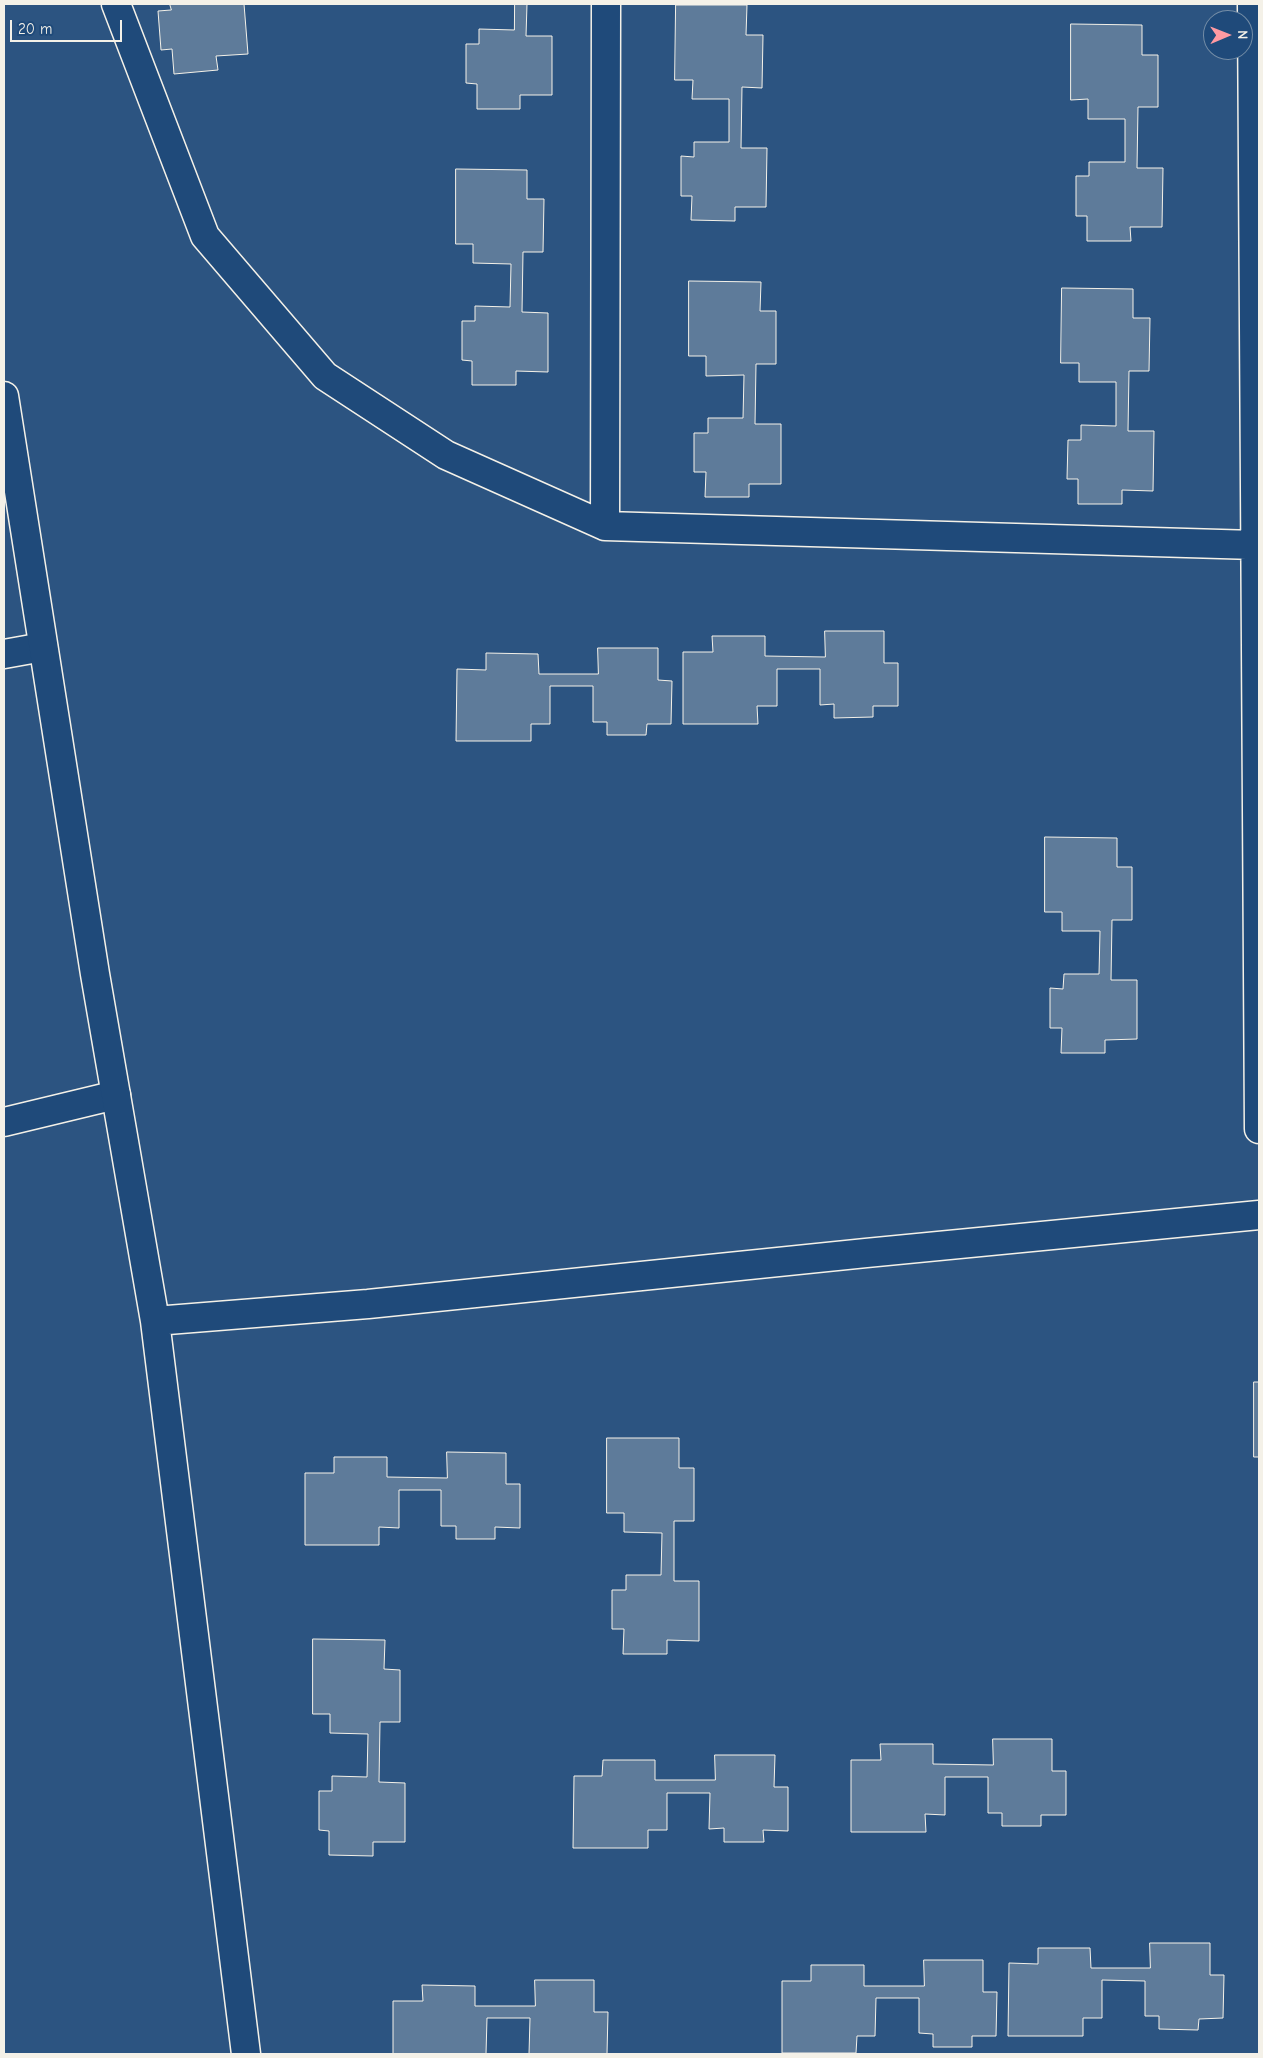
<!DOCTYPE html>
<style>
body{margin:0}
#map{position:relative;width:1263px;height:2058px;overflow:hidden;background:#2c5481;font-family:"Comic Neue",sans-serif}
canvas{display:block}
.frame{position:absolute;inset:0;border:5px solid #f4f1e8;pointer-events:none}
.north{position:absolute;left:1203px;top:10px;width:50px;height:50px;box-sizing:border-box;background:#1f4a7a;border:1px solid #748da6;border-radius:50%;rotate:89deg;font-size:14px;font-weight:700;line-height:20px;text-align:center;color:#f4f1e8}
.north::after{content:'';display:block;margin:auto;width:18px;height:22px;background:#ff9aa2;clip-path:polygon(50% 0,100% 100%,50% 72%,0 100%)}
.scale{position:absolute;left:10px;top:20px;width:112px;height:22px;box-sizing:border-box;border:2px solid #f4f1e8;border-top:0;padding-left:6px;font-size:15px;line-height:18px;white-space:nowrap;color:#f4f1e8;-webkit-text-stroke:4px #1f4a7a;paint-order:stroke}
</style>
<div id="map">
<canvas width="1263" height="2058"></canvas>
<div class="frame"></div>
<div class="north">N</div>
<div class="scale">20 m</div>
</div>
<script>
const ctx = document.querySelector('canvas').getContext('2d');
ctx.lineJoin = 'round';
function paint(path, color) { ctx.fillStyle = color; ctx.fill(path, 'evenodd'); }
function stroke(path, color, width, dash) { ctx.strokeStyle = color; ctx.lineWidth = width; ctx.lineCap = dash ? 'butt' : 'round'; ctx.setLineDash(dash || []); ctx.stroke(path); }
const building = new Path2D(`
 M170,4H244L248,54L216,56L218,70L174,74L172,49L161,50L158,11L171,10Z
 M515,4H527L526,36H552V95H520V109H477V84L466,83V44H479V29L514,30Z
 M676,5H747L746,35H763L762,88L742,87L741,148H767L766,207H735V221L691,220L692,196H681V156L694,157V142H729V99H692L693,80H675Z
 M1071,24L1142,25V55H1158V107H1138L1137,168H1163L1162,227H1130L1131,241H1087V216H1076V176H1089V162H1125V119H1088V99L1071,100Z
 M456,169L527,170V199H544L543,252H523L522,312L548,313V372L516,371V385H472V361L462,360V321H475V306L510,307L511,264L473,263V244H456Z
 M689,281L761,282L760,311H776V364H756L755,424H781V484H749V497H705L706,472H694V433H708V418H743L744,375L706,376V356H689Z
 M1062,288L1133,289V318H1150L1149,371H1129L1128,431H1154L1153,491L1122,490V504H1078V479H1067L1068,440H1081V425L1116,426V382H1079V363H1061Z
 M825,631H884V663H898V706H873V717L834,718V704L820,705V669H777V706H757L758,724H683V652H713L712,636H765V656L825,657Z
 M598,648H658V680L672,681L671,724H647L646,735H607V722H593V686H550V724H531V741H456L457,669L486,670V653L538,654L539,674H598Z
 M1045,837L1117,838V867H1132V920H1112L1111,980H1137V1039L1105,1040V1053H1061L1062,1028H1050V988L1063,989L1064,974H1099L1100,931H1062V912H1045Z
 M1254,1382H1259V1457H1254Z
 M607,1438H679V1468H694V1521H674V1581H699V1641L667,1640V1654H623L624,1629H612V1590H626V1575H661L662,1533L624,1532V1513H607Z
 M447,1452L506,1453V1484H520V1528L495,1527V1539H456V1526H441V1490H399V1528L379,1527V1545H305V1473H334V1457H387V1477L447,1478Z
 M313,1639L385,1640L384,1669L400,1670V1722H380L379,1782L405,1783V1842H373V1856L329,1855V1831L319,1830V1791H332V1776L367,1777L368,1734L330,1733V1714H313Z
 M993,1739H1052V1771H1066V1815H1041V1826H1002V1813H988V1777H945V1815L925,1814L926,1832H851V1760H881L880,1744H933V1764L993,1765Z
 M715,1755H775L774,1787H788V1831L763,1830L764,1842H724V1828L709,1829L710,1793H667V1830H648V1848H573L574,1776H602L603,1760H655V1780H715Z
 M1150,1943H1210V1975H1224L1223,2018L1199,2019L1198,2030L1159,2029V2016H1145V1981L1102,1980V2018H1083V2036H1008L1009,1963L1038,1964V1948H1090L1091,1968H1150Z
 M924,1960H983V1992H997L996,2036H972V2047H933V2034L919,2033V1998H876L875,2036H857L856,2053H782V1981H811V1965H864V1986H924Z
 M535,1980H594V2012H608L607,2054H529L530,2018H487L486,2054H393V2001H423L422,1985L475,1986V2006H535Z`);
const minor = new Path2D(`
 M116,4L205,236L325,376L446,455L605,526L1255,545
 M1252,4L1259,1129
 M605,526L606,4
 M4,654L43,647
 M4,1122L116,1095`);
const tertiary = new Path2D(`
 M4,396L95,974L155,1321L246,2054
 M155,1321L368,1304L866,1253L1259,1215`);
paint(building, '#5e7b9a');
stroke(building, '#f4f1e8', 1);
stroke(minor, '#f4f1e8', 31);
stroke(tertiary, '#f4f1e8', 31);
stroke(minor, '#1f4a7a', 28);
stroke(tertiary, '#1f4a7a', 28);
</script>
